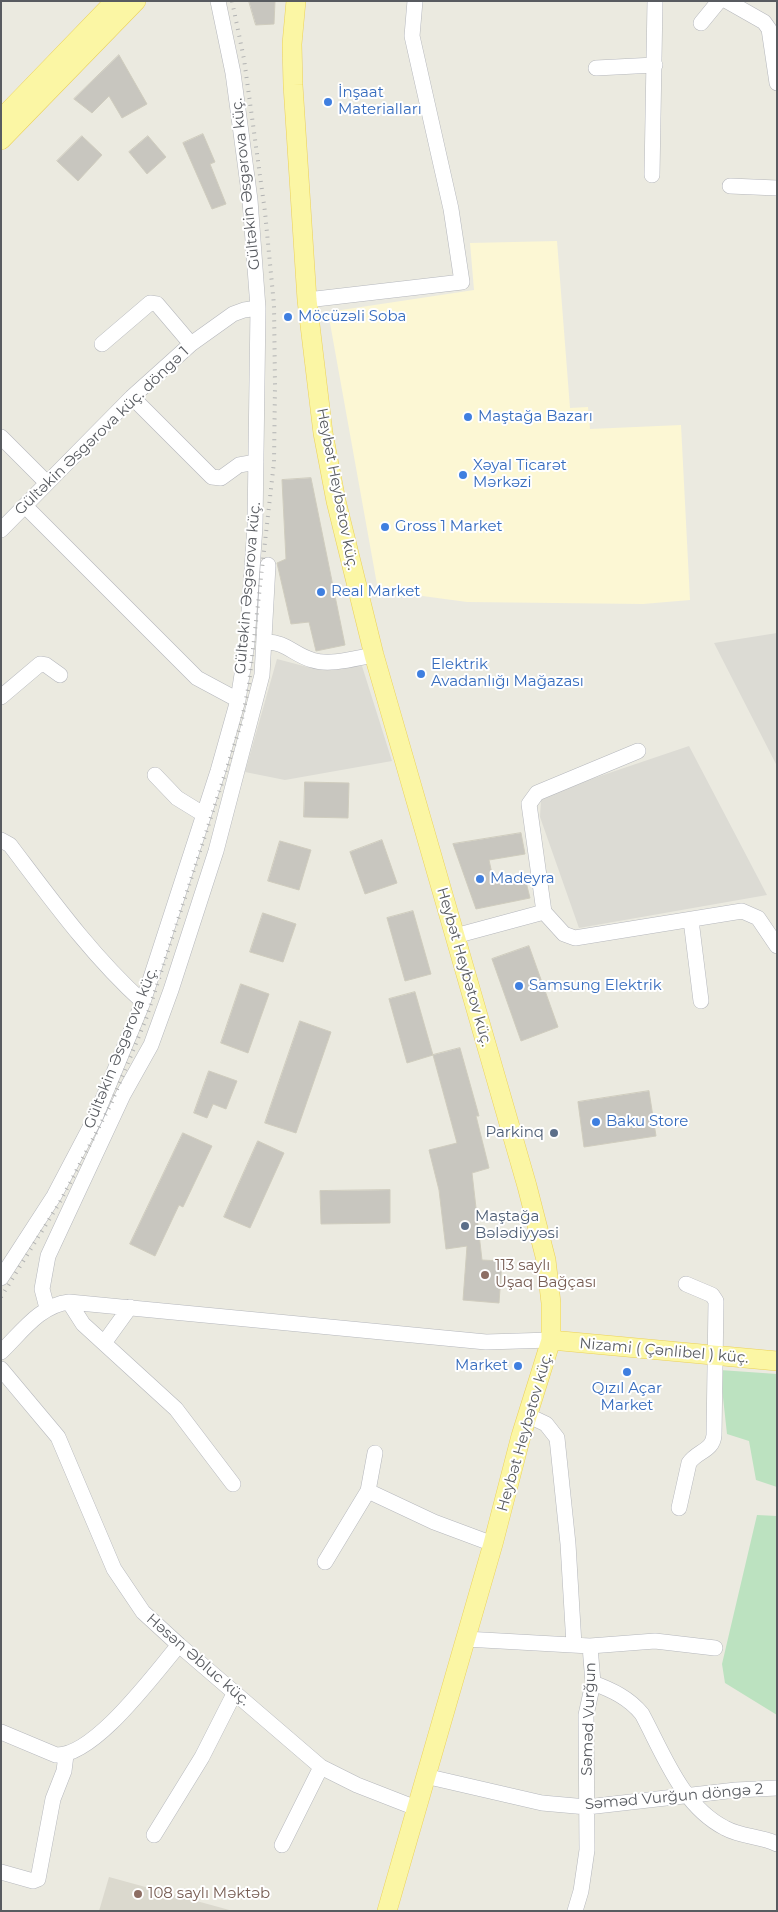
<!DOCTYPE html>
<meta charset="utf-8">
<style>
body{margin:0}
#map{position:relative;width:778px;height:1912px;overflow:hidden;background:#ebeae0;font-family:Montserrat,sans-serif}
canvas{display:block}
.frame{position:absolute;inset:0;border:2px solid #585b60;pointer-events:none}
</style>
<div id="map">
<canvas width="778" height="1912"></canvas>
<div class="frame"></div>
</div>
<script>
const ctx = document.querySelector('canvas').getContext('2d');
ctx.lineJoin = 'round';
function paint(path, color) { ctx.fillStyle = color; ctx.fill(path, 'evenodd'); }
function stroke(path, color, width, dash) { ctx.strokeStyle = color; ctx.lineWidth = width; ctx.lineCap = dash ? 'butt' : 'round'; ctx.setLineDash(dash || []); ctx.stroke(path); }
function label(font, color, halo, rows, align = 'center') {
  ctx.font = font + ' Montserrat,sans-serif'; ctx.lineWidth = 4; ctx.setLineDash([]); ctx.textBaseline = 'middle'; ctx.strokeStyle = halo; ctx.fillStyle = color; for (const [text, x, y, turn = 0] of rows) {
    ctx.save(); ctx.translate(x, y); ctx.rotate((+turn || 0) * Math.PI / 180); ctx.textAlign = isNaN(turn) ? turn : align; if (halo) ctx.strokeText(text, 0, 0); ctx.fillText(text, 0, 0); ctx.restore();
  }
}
const commercial = new Path2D(`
 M557,241L570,408L588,407L590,429L681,425L690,600L643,604L467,602L378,590L328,312L474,290L470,243Z`);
const industrial = new Path2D(`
 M777,633V766L714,643Z
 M277,659L315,669L362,666L392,761L285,780L245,772Z
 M689,746L767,895L579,928L540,817L541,800L550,793Z`);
const education = new Path2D(`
 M109,1877L233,1911H99Z`);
const green = new Path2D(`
 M720,1370L777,1374V1487L756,1480L749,1441L727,1434Z
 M757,1515L777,1516V1715L725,1683L722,1664Z`);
const building = new Path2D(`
 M249,1H275L274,24L256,25Z
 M119,55L147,104L122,118L109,96L92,113L74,99Z
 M203,134L215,162L210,164L226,204L212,209L183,143Z
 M82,136L102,155L78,181L57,161Z
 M148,136L166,157L147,174L129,152Z
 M311,478L345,645L316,651L309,622L291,624L277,563L286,559L282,480Z
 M305,782L349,783L348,818L304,817Z
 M521,833L525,854L489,860L494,883L525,878L530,898L476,909L453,844Z
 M382,840L397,883L365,894L350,852Z
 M280,841L311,850L299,890L268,881Z
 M413,911L431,974L405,981L387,918Z
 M263,913L296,924L283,962L250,952Z
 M529,946L558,1027L521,1041L492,959Z
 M241,984L269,994L248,1053L221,1043Z
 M415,992L433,1055L407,1063L389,999Z
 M300,1021L331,1032L296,1133L265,1123Z
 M460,1048L479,1116H476L489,1168L472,1173L482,1260L502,1261L499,1303L463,1300L467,1246L446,1249L439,1190L429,1150L457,1143L433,1055Z
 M209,1071L237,1081L226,1109L213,1104L207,1118L194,1113Z
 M649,1091L656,1136L584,1147L578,1102Z
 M183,1133L212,1146L183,1207L179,1205L155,1256L130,1244Z
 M258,1141L284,1153L250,1228L224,1217Z
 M390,1190V1223L321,1224L320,1191Z`);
const minor = new Path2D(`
 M727,1L764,22L769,29L777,83
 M701,23L719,1
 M596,68L655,65
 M652,175L655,1
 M730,186L777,188
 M307,300L462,282L451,209L412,36L415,1
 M102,344L150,303L157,304L191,344
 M132,397L212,477L221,478L239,465L256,462
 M1,437L47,483
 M25,506L197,678L238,700
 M1,530L132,397L191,344L233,314L244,310L258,308
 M265,642C285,641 294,655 312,660C330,666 356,658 374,655
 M1,697L40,664L46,665L60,675
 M155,775L177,798L203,814
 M1,840L10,845C51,899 92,956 143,1002
 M544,912L529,804L537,793L638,751
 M691,920L701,1001
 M455,936L544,912L564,934L575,938L742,911L758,918L777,946
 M1,1278L54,1196L95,1118L143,1002L218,771L238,700L247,643L255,526L258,308L250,200L238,110L233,73L218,1
 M69,1302L83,1324L176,1409L233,1484
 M47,1308L42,1289L48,1256L123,1095L151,1045L171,990L216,851L262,675L268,565
 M104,1343L130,1307
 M1,1352C21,1333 40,1305 69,1302L486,1342L551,1340
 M1,1369L58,1437L114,1569L143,1612L179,1645L321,1767L357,1785L416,1808
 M527,1415L546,1424L557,1438L568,1544L574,1645
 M368,1491L434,1522L493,1544
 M679,1508L689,1463C697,1451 713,1451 714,1435L716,1301L712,1295L686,1284
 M325,1562L368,1491L375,1453
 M465,1639L590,1646L655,1641L715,1648
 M593,1683C612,1690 629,1698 642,1714C664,1755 682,1806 725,1828C741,1837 761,1836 777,1844
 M1,1732L56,1755C95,1756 154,1674 179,1645
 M425,1776L542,1803L587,1807L736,1790L777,1788
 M154,1835L202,1757L235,1692
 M282,1845L321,1767
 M1,1872L33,1881L38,1879L53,1799L64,1771L66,1755
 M575,1911L581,1891L587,1850L586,1715L593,1683L590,1646`);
const major = new Path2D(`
 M296,1L292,44L293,85L307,300L323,433L336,501L374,655L527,1186L546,1260L551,1303V1340L521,1436L493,1544L387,1911
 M1,119L115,1
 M1,140L136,1
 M551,1340L777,1361`);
const rail = new Path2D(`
 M1,1297L60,1202L111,1104L146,1019L241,724L249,684L274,462L275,386L274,305L265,212L244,59L232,1`);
const markers = [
 [328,102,5,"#3f7fe0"],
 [288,317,5,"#3f7fe0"],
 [468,417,5,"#3f7fe0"],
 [463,475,5,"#3f7fe0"],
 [385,527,5,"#3f7fe0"],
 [321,592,5,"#3f7fe0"],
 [421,674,5,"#3f7fe0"],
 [480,879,5,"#3f7fe0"],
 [519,986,5,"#3f7fe0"],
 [596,1122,5,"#3f7fe0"],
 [554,1133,5,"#5c6f8a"],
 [465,1226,5,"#5c6f8a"],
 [485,1275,5,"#8d6e63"],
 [518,1366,5,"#3f7fe0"],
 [627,1372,5,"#3f7fe0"],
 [138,1894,5,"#8d6e63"]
];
const shopNames = [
 ["İnşaat",338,93],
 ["Materialları",338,110],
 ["Möcüzəli Soba",298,317],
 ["Maştağa Bazarı",478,417],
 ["Xəyal Ticarət",473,466],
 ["Mərkəzi",473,483],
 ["Gross 1 Market",395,527],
 ["Real Market",331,592],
 ["Elektrik",431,665],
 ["Avadanlığı Mağazası",431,682],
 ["Madeyra",490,879],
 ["Samsung Elektrik",529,986],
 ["Baku Store",606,1122],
 ["Market",508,1366,"right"],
 ["Qızıl Açar",627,1389,"center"],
 ["Market",627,1406,"center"]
];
const streetNames = [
 ["Gültəkin Əsgərova küç.",246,184,-96],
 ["Gültəkin Əsgərova küç. döngə 1",102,431,-44],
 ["Heybət Heybətov küç.",337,489,79],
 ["Gültəkin Əsgərova küç.",248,588,-85],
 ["Heybət Heybətov küç.",464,967,74],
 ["Gültəkin Əsgərova küç.",121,1048,-68],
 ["Nizami ( Çənlibel ) küç.",664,1351,5],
 ["Heybət Heybətov küç.",525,1432,-74],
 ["Həsən Əbluc küç.",198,1660,41],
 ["Səməd Vurğun",589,1719,-88],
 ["Səməd Vurğun döngə 2",674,1797,-5]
];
const serviceNames = [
 ["Parkinq",544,1133],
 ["Maştağa",475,1217,"left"],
 ["Bələdiyyəsi",475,1234,"left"]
];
const educationNames = [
 ["113 saylı",495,1266],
 ["Uşaq Bağçası",495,1283],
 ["108 saylı Məktəb",148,1894]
];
paint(commercial, '#fcf7d4');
paint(industrial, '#dcdbd4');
paint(education, '#dbd9ce');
paint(green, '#bce2c0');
paint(building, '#c8c6bf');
stroke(building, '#cfccbe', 1);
stroke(minor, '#b5b7bc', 16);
stroke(major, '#ebd159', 20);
stroke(minor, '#fff', 15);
stroke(major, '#fbf6a4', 19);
stroke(rail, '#b1b2b2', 4, [1, 6]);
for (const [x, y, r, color] of markers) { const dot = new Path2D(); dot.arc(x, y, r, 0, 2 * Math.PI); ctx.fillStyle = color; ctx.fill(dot); stroke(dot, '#fff', 2); }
label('15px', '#366cbe', '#fff', shopNames, 'left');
label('15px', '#585b60', '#fff', streetNames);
label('15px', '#4e5e75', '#fff', serviceNames, 'right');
label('15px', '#785e54', '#fff', educationNames, 'left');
</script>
